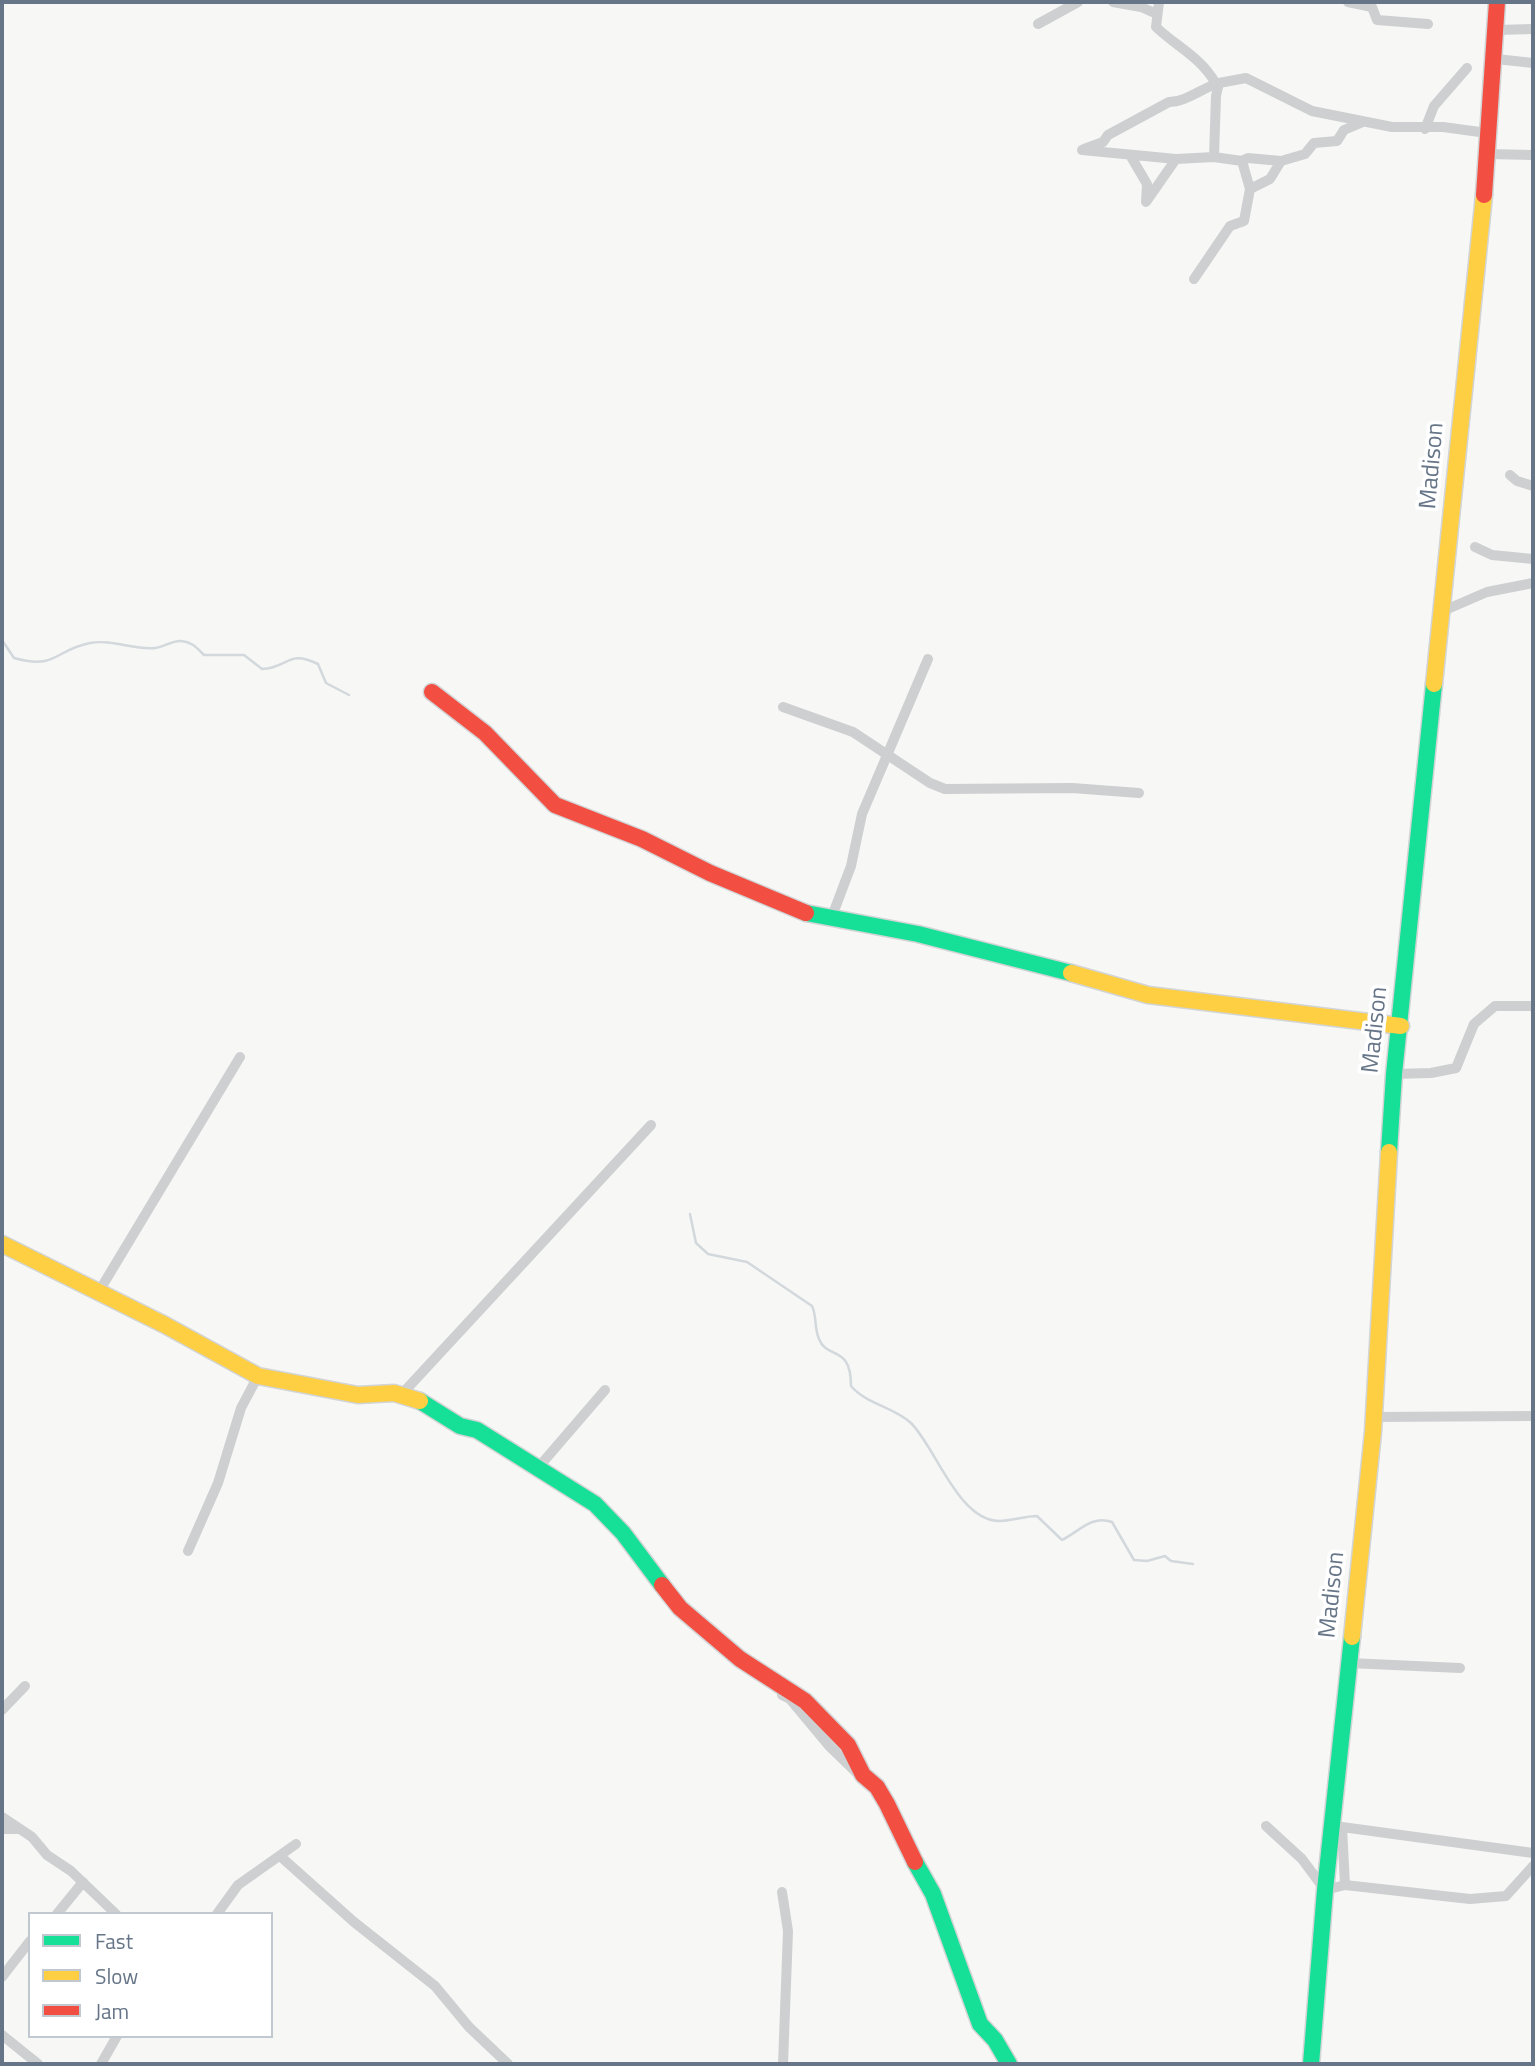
<!DOCTYPE html>
<style>
body{margin:0}
#map{position:relative;width:1535px;height:2066px;overflow:hidden;background:#f7f7f6;font-family:"Titillium Web",sans-serif}
canvas{display:block}
.frame{position:absolute;inset:0;border:4px solid #667587;pointer-events:none}
.legend{position:absolute;left:28px;top:1912px;width:245px;height:126px;box-sizing:border-box;background:#fff;border:2px solid #c2c8cf;margin:0;padding:9px 12px;list-style:none;font-size:21px;color:#667587}
.legend li{display:flex;align-items:center;gap:14px;height:35px}
.legend b{width:35px;border:2px solid #c2c8cf}
</style>
<div id="map">
<canvas width="1535" height="2066"></canvas>
<div class="frame"></div>
<ul class="legend">
<li><b style="height:9px;background:#16e098"></b>Fast</li>
<li><b style="height:9px;background:#ffcf43"></b>Slow</li>
<li><b style="height:9px;background:#f24e42"></b>Jam</li>
</ul>
</div>
<script>
const ctx = document.querySelector('canvas').getContext('2d');
ctx.lineJoin = 'round';
function stroke(path, color, width, dash) { ctx.strokeStyle = color; ctx.lineWidth = width; ctx.lineCap = dash ? 'butt' : 'round'; ctx.setLineDash(dash || []); ctx.stroke(path); }
function label(font, color, halo, rows, align = 'center') {
  ctx.font = font + ' "Titillium Web",sans-serif'; ctx.lineWidth = 7; ctx.setLineDash([]); ctx.textBaseline = 'middle'; ctx.strokeStyle = halo; ctx.fillStyle = color; for (const [text, x, y, turn = 0] of rows) {
    ctx.save(); ctx.translate(x, y); ctx.rotate((+turn || 0) * Math.PI / 180); ctx.textAlign = isNaN(turn) ? turn : align; if (halo) ctx.strokeText(text, 0, 0); ctx.fillText(text, 0, 0); ctx.restore();
  }
}
const stream = new Path2D(`
 M2,592V600
 M2,640L14,658C57,670 54,650 90,643C113,639 133,650 155,648C164,647 173,640 181,641C192,642 196,647 204,655H244L262,669C289,668 287,649 318,664L326,683L349,695
 M690,1214L696,1243L708,1254L747,1262L812,1306C817,1316 814,1328 819,1339C827,1360 851,1344 851,1386C866,1404 894,1407 911,1423C936,1448 958,1520 999,1521C1012,1521 1024,1516 1037,1516L1062,1540C1080,1531 1091,1515 1112,1522L1134,1560L1147,1561L1165,1556L1171,1561L1193,1564`);
const street = new Path2D(`
 M1113,2L1141,7L1157,14
 M1159,2L1156,27C1177,47 1201,57 1216,84
 M1348,2L1372,7L1377,20L1428,24
 M1038,24L1078,2
 M1497,30L1533,29
 M1496,59L1533,63
 M1425,129L1434,106L1467,68
 M1084,149L1103,142L1108,135L1169,102C1186,102 1202,88 1219,83
 M1082,150L1176,159L1214,157L1216,96L1219,83L1246,78L1312,111L1392,127H1443L1487,133
 M1488,154L1533,155
 M1130,155L1147,184L1146,202L1176,159
 M1242,161L1248,158L1281,161
 M1250,189L1270,179L1281,161L1305,154L1314,143L1337,141L1344,130L1363,122
 M1194,279L1230,226L1244,221L1250,189L1242,161L1214,157
 M1510,475L1517,481L1533,486
 M1475,547L1492,555L1533,559
 M1443,611L1487,592L1533,583
 M783,707L853,732L930,783L945,789L1072,788L1139,793
 M831,919L851,866L862,814L928,659
 M1394,1074L1431,1073L1456,1068L1474,1024L1495,1006H1533
 M98,1293L240,1057
 M401,1395L651,1125
 M1374,1417L1533,1416
 M537,1469L605,1390
 M188,1551L218,1483L241,1408L258,1376
 M1349,1663L1460,1668
 M782,1695L790,1699L830,1747L860,1776
 M2,1710L25,1686
 M2,1817L32,1837L47,1855L71,1871L116,1914
 M1266,1826L1302,1859L1325,1890L1345,1885L1470,1899L1506,1896L1533,1866
 M2,1829H20
 M280,1856L354,1922L435,1986L469,2027L508,2064
 M1345,1885L1342,1827L1533,1853
 M782,1892L788,1931L783,2064
 M57,1914L83,1882
 M217,1914L238,1885L296,1844
 M2,1977L30,1941
 M2,2035L38,2064
 M101,2064L117,2036`);
const fast = new Path2D(`
 M806,913L918,934L1071,973
 M1389,1152L1394,1074L1434,684
 M420,1401L460,1426L477,1430L595,1504L623,1533L662,1585
 M915,1862L933,1894L980,2024L995,2040L1009,2064
 M1311,2064L1325,1890L1352,1637`);
const slow = new Path2D(`
 M1434,684L1484,195
 M1071,973L1148,995L1401,1026
 M2,1244L165,1325L258,1376L358,1395L394,1393L420,1401
 M1352,1637L1373,1432L1389,1152`);
const jam = new Path2D(`
 M1484,195L1497,2
 M432,692L485,733L555,805L642,839L710,873L806,913
 M662,1585L680,1608L740,1659L805,1701L848,1745L863,1775L877,1787L887,1804L915,1862`);
const streetNames = [
 ["Madison",1433,466,-85],
 ["Madison",1376,1030,-84],
 ["Madison",1333,1595,-84]
];
stroke(stream, '#d2d8db', 2.5);
stroke(fast, '#d2d4d5', 19);
stroke(slow, '#d2d4d5', 19);
stroke(jam, '#d2d4d5', 19);
stroke(street, '#cecfd1', 10);
stroke(fast, '#16e098', 16);
stroke(slow, '#ffcf43', 16);
stroke(jam, '#f24e42', 16);
label('24px', '#667587', '#fff', streetNames);
</script>
